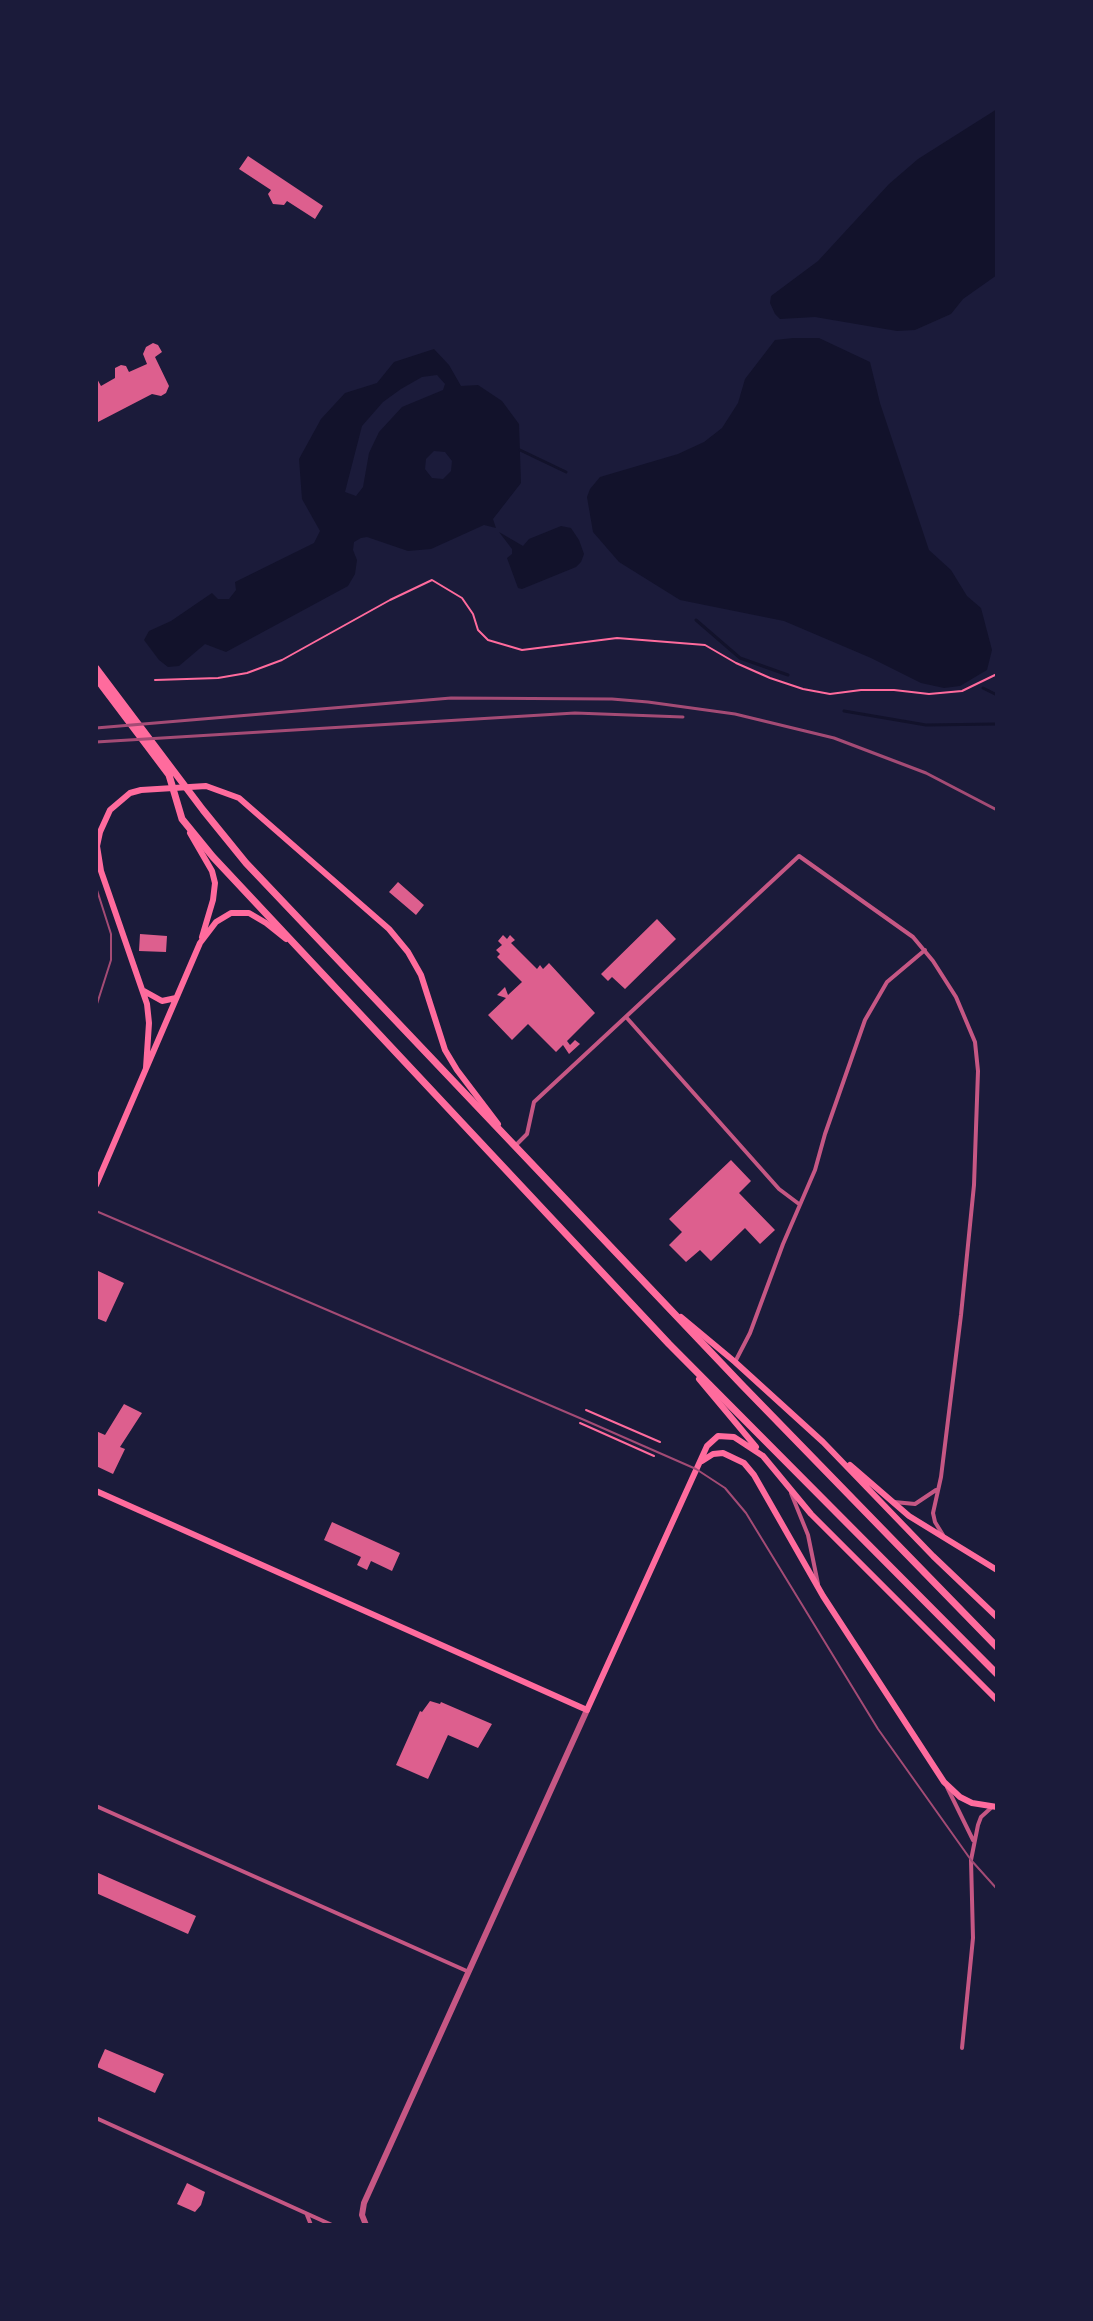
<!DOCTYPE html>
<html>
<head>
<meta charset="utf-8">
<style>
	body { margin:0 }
	#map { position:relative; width:1093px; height:2321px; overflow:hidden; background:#1b1b3a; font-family:Arial,sans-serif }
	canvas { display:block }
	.frame { position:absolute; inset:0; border:98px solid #1b1b3a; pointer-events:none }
</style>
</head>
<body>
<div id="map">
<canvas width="1093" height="2321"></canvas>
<div class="frame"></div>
</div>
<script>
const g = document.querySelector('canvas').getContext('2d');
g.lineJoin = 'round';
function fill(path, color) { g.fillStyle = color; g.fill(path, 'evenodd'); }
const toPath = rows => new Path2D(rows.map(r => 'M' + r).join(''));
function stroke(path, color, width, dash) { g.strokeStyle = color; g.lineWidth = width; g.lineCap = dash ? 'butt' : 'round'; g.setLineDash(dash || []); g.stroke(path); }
fill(toPath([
	[997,109,997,275,963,299,951,314,915,330,897,331,815,317,780,319,775,314,770,303,771,296,818,261,889,184,918,159],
	[793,338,819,338,870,362,880,403,929,550,951,570,967,596,981,608,992,650,987,670,960,686,944,688,921,683,871,658,784,621,680,600,619,562,593,532,587,497,590,489,600,477,678,454,704,442,722,428,738,403,745,379,775,340],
	[434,349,449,365,461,386,478,385,502,401,519,424,521,483,493,519,496,528,484,525,431,549,408,551,367,537,361,538,354,542,353,550,357,560,355,574,348,586,226,652,205,644,179,666,168,667,159,660,144,640,149,631,171,621,212,593,218,599,229,599,236,590,235,582,314,543,320,531,302,499,299,459,321,419,345,393,377,383,394,362],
	[437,375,445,384,443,390,402,407,379,432,369,453,363,487,356,496,345,492,362,426,383,402,401,389,422,377],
	[434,451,445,452,452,461,451,471,443,479,432,478,425,469,426,459],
	[561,526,571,528,579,540,584,554,581,562,576,567,522,589,518,588,507,558,512,554,512,549,499,532,523,546,529,539]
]), '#12122b');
stroke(toPath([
	[520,450,566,472],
	[696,620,740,658,788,675],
	[983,688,997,695],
	[844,711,926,725,997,724]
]), '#12122b', 3);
fill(toPath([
	[248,156,323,206,315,219,287,201,284,205,273,204,268,194,271,190,239,169],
	[153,343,158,345,162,352,155,357,169,386,166,393,161,396,152,394,98,422,96,377,101,386,115,378,115,368,121,365,126,366,129,372,147,364,143,354,146,347],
	[398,882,424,905,416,915,389,892],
	[657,919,676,939,625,989,612,977,608,981,601,974],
	[140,934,167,936,166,952,139,951],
	[503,935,507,939,510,935,515,940,511,943,537,969,540,965,543,969,549,963,595,1013,567,1041,570,1045,575,1040,580,1044,569,1054,563,1045,556,1052,528,1024,512,1040,488,1015,506,998,497,995,505,987,508,995,522,982,497,957,500,954,496,950,502,945,498,941],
	[731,1160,751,1181,739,1193,775,1230,760,1244,745,1228,711,1261,700,1250,686,1262,669,1245,682,1232,669,1219],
	[96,1270,124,1283,106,1322,96,1318],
	[124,1404,142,1413,120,1447,125,1449,113,1474,96,1466,96,1431,105,1435],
	[332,1522,400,1553,392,1571,371,1561,367,1570,357,1565,361,1557,324,1540],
	[430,1701,440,1704,441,1702,492,1724,478,1748,448,1735,428,1779,396,1765,420,1711,422,1712],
	[96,1872,196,1916,188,1934,96,1893],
	[105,2049,164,2074,155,2093,97,2067],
	[187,2183,205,2192,201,2205,195,2212,177,2204]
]), '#dd5f8e');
stroke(toPath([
	[155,680,218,678,247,673,282,660,390,600,432,580,462,598,473,614,478,630,488,640,522,650,617,638,705,645,736,663,770,678,803,689,830,694,861,690,894,690,929,694,962,691,997,674],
	[586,1410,660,1442],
	[580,1423,654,1456]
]), '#ff6b9d', 2);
stroke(toPath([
	[626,1017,779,1189,799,1204],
	[515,1146,527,1134,534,1102,799,856,913,937,933,961,956,997,975,1042,978,1071,974,1185,961,1315,941,1477,933,1513,935,1522,943,1535],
	[735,1362,750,1333,783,1244,815,1170,825,1134,865,1020,887,982,925,950],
	[791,1493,808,1535,818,1584],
	[894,1502,915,1504,936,1490],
	[947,1787,973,1840],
	[96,1806,469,1972],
	[962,2048,973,1938,971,1860,978,1825,981,1817,992,1807],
	[96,2118,332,2225],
	[307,2215,311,2225]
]), '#c65784', 4);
stroke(toPath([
	[366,2225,362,2215,364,2203,587,1710]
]), '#c65784', 6);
stroke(toPath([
	[190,833,212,871,215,883,213,900,202,937],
	[144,991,162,1001,176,998],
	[146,1068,149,1023,147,1004,101,871,97,846,100,832,110,810,130,793,141,790,206,786,239,798,389,929,408,952,421,975,445,1050,457,1070,498,1124],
	[96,1185,200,943,216,922,231,913,249,913,266,923,286,939],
	[681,1317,735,1362,823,1442,933,1556,997,1617],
	[699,1379,756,1447],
	[763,1456,811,1514,997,1700],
	[702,1461,713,1454,723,1453,744,1463,754,1475,823,1596,944,1782,960,1797,972,1803,997,1807],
	[850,1465,909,1516,997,1570],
	[96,1491,587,1710,707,1446,718,1436,734,1437,763,1456]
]), '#ff6b9d', 6);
stroke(toPath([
	[96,668,203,810,246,863,742,1385,997,1647],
	[96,678,169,775,182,819,213,857,669,1344,997,1674]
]), '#ff6b9d', 7);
stroke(toPath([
	[96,887,111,934,111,960,96,1007],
	[96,1211,582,1419,696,1469,725,1488,746,1513,878,1729,971,1860,997,1889]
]), '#a44b75', 2);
stroke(toPath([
	[96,728,451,698,612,699,648,702,735,714,834,738,926,773,997,810],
	[96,742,575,713,683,717]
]), '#a44b75', 3);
</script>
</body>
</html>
